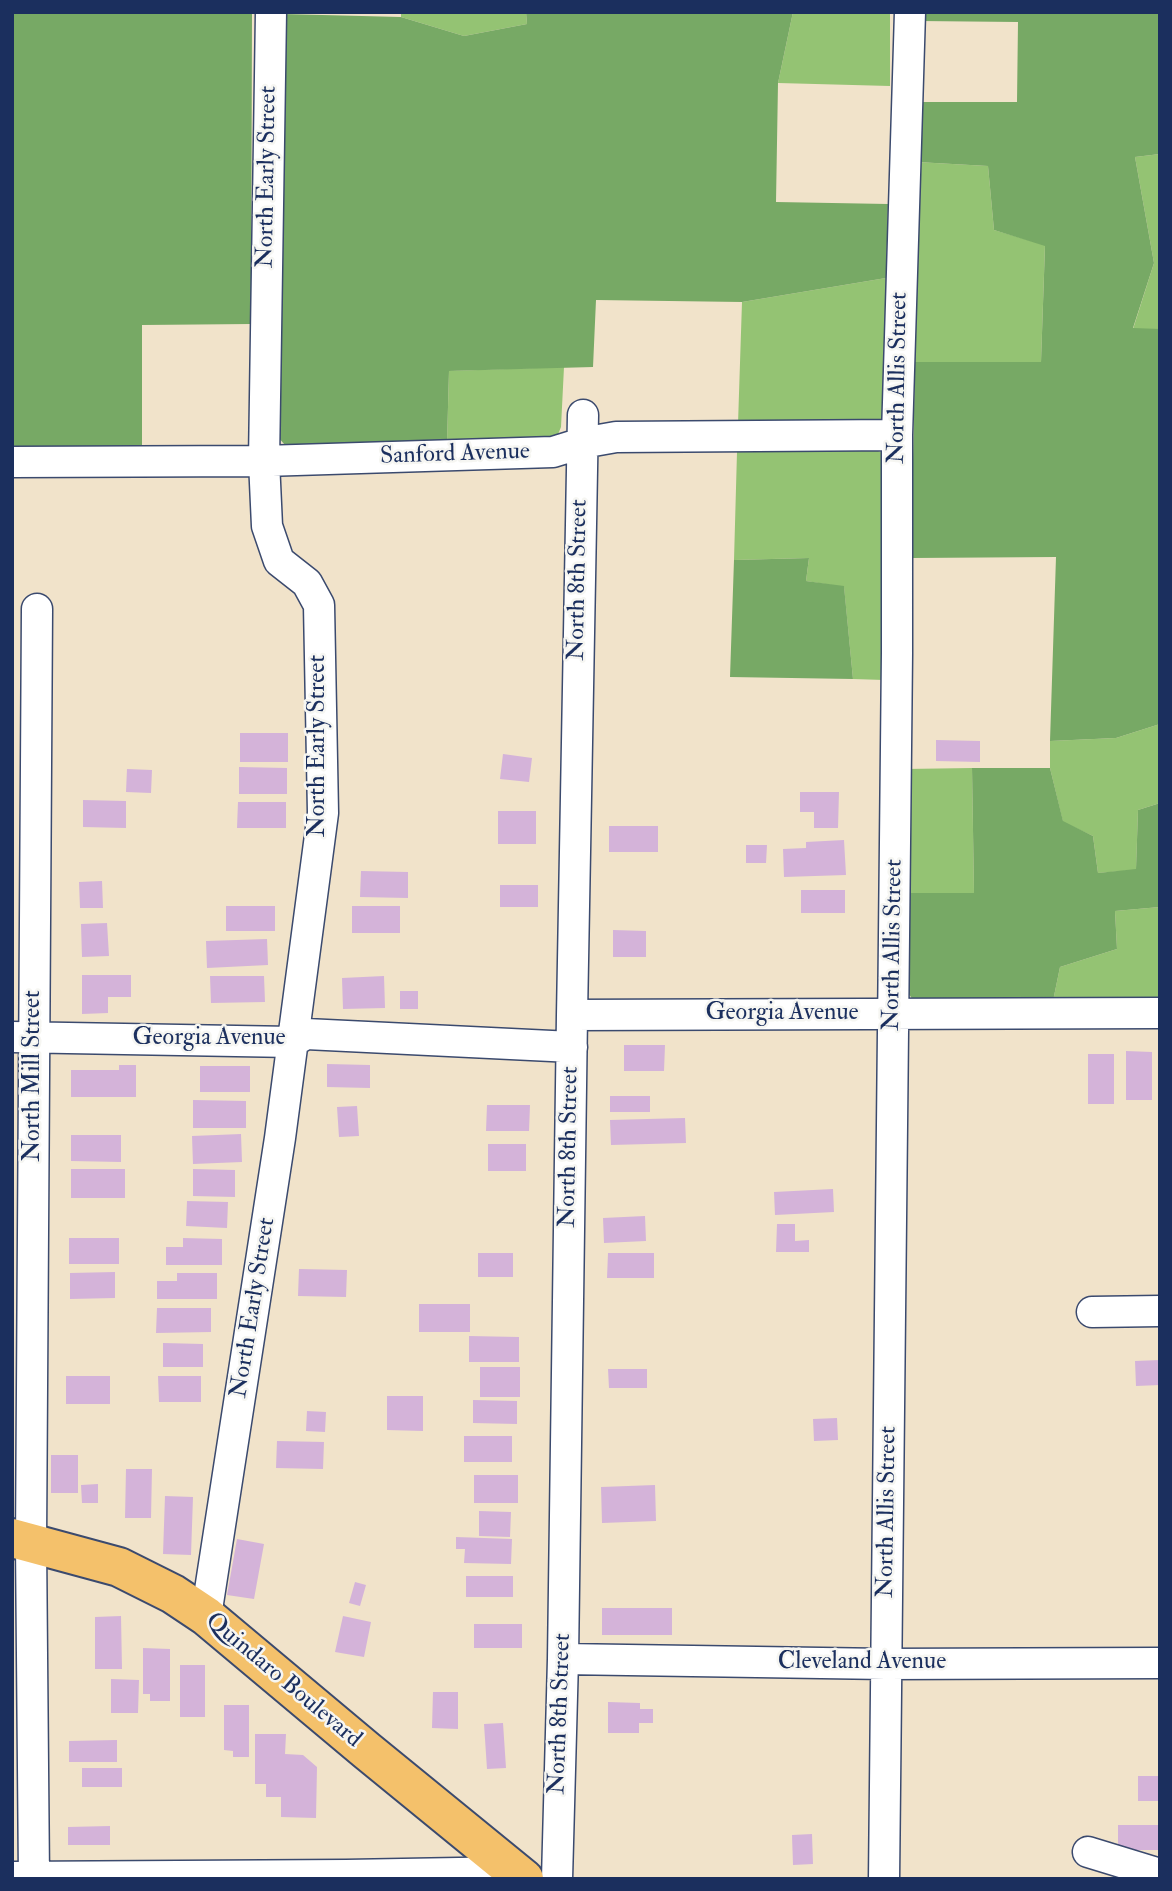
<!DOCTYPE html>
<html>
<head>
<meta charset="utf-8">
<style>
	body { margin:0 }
	#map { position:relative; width:1172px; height:1891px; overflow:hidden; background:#f1e3ca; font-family:"IM FELL Double Pica",serif }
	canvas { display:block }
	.frame { position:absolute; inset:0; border:14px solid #1b2f5e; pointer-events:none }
</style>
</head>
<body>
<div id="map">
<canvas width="1172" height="1891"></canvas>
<div class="frame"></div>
</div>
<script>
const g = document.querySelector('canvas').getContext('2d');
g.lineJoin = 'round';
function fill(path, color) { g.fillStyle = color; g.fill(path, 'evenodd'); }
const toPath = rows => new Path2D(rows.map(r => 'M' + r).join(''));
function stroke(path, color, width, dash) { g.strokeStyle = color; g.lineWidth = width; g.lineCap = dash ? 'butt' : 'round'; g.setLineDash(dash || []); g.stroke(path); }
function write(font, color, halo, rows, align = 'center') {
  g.font = font + ' "IM FELL Double Pica",serif'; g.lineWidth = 5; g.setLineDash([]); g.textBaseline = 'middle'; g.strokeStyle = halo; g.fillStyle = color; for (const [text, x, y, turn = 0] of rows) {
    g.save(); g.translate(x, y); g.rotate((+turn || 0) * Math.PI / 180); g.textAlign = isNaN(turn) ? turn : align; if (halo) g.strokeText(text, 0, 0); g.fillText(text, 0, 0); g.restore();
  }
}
fill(toPath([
	[401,12,526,12,527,24,464,36,401,17],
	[793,12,890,12,890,86,778,83],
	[1160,154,1160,329,1133,329,1154,263,1135,157],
	[917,162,988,166,994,230,1045,245,1041,362,915,362],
	[886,278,886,412,881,422,738,424,742,302],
	[564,367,561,427,557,437,549,441,447,443,449,371],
	[873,449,885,454,884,680,853,679,844,587,806,581,809,558,734,560,737,452],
	[1160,724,1160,803,1138,810,1136,870,1098,873,1093,836,1063,822,1050,768,1050,741,1116,738],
	[972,768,974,893,906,893,905,769],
	[1160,907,1160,1000,1053,1001,1060,967,1117,949,1115,911]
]), '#94c373');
fill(toPath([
	[12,12,252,12,251,324,142,325,142,448,12,450],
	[526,12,793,12,778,83,776,202,888,204,886,278,742,302,596,300,593,367,449,371,447,443,285,445,277,436,283,14,401,17,464,36,527,24],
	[919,12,1160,12,1160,154,1135,157,1154,263,1133,328,1160,329,1160,724,1116,738,1050,741,1056,557,911,558,915,362,1041,362,1045,246,994,230,988,166,917,162,918,102,1017,102,1018,22,919,21],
	[809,558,806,581,844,586,853,679,730,677,734,560],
	[972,768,1050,768,1063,821,1093,836,1098,873,1136,869,1138,810,1160,803,1160,907,1115,911,1117,949,1060,967,1053,1001,913,1000,906,990,906,893,974,893]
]), '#77a965');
fill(toPath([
	[240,733,288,733,288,762,240,762],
	[936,740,980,741,980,762,936,761],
	[503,754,532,758,529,782,500,779],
	[239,767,287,768,287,794,239,794],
	[127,769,152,770,151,793,126,792],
	[800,792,839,792,838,828,814,828,814,812,800,812],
	[83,800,126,801,126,828,83,827],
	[238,802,286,802,286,828,237,828],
	[498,811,536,811,536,844,498,844],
	[609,826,658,826,658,852,609,852],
	[844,840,846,875,784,877,783,849,806,848,806,842],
	[746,845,767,845,766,863,746,863],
	[361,871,408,872,408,898,360,897],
	[102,881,103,908,80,908,79,882],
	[500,885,538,885,538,907,500,907],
	[801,890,845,890,845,913,801,913],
	[226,906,275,906,275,931,226,931],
	[352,906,400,906,400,933,352,933],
	[107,923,109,956,82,957,81,924],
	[613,930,646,931,646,957,613,957],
	[267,939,268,965,207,968,206,941],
	[82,975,131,975,131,997,108,997,108,1013,82,1014],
	[210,976,264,976,265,1002,211,1003],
	[384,976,385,1008,343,1009,342,978],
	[400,991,418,991,418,1009,400,1009],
	[624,1045,665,1045,664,1071,624,1071],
	[1126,1051,1152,1052,1152,1100,1126,1100],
	[1088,1054,1114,1054,1114,1104,1088,1104],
	[327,1064,370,1065,370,1088,327,1087],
	[119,1065,136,1065,136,1097,71,1097,71,1070,119,1070],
	[200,1066,250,1066,250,1092,200,1092],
	[610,1096,650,1096,650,1112,610,1112],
	[193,1100,246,1101,246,1128,193,1128],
	[487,1105,530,1105,529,1131,486,1131],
	[357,1106,359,1136,339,1137,337,1107],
	[685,1118,686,1143,611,1145,610,1120],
	[241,1134,242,1162,193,1164,192,1136],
	[71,1135,121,1135,121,1162,71,1161],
	[488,1144,526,1144,526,1171,488,1171],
	[71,1169,125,1169,125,1198,71,1198],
	[193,1169,235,1170,235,1197,193,1196],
	[833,1189,834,1212,775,1215,774,1192],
	[187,1201,228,1202,227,1228,186,1226],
	[645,1216,646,1241,604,1243,603,1218],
	[777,1224,795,1224,795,1241,809,1240,809,1252,776,1252],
	[69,1238,119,1238,119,1264,69,1264],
	[183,1238,222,1239,222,1265,166,1265,166,1247,183,1247],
	[478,1253,513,1253,513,1277,478,1277],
	[608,1253,654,1253,654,1278,607,1278],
	[299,1269,347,1270,346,1297,298,1296],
	[115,1272,115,1298,70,1299,70,1273],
	[177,1273,217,1273,217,1299,157,1299,157,1281,177,1281],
	[419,1304,470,1304,470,1332,419,1332],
	[157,1308,211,1308,211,1332,156,1333],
	[469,1336,519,1337,519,1362,469,1362],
	[163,1343,203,1344,203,1367,163,1367],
	[1160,1360,1160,1385,1136,1386,1135,1361],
	[480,1367,520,1367,520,1397,480,1397],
	[608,1369,647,1369,647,1388,609,1388],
	[66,1376,110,1376,110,1404,66,1404],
	[158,1376,201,1376,201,1402,159,1402],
	[387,1396,423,1396,423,1431,387,1430],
	[473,1400,517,1401,517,1424,473,1423],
	[307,1411,326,1412,325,1432,306,1431],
	[837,1418,838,1440,814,1441,813,1419],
	[464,1436,512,1436,512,1462,464,1462],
	[277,1441,324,1442,323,1469,276,1468],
	[51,1455,78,1455,78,1493,51,1493],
	[126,1469,152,1469,151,1518,125,1518],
	[474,1475,518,1475,518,1503,474,1503],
	[98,1484,98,1503,82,1503,81,1485],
	[655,1485,656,1521,602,1523,601,1487],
	[165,1496,193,1497,191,1555,163,1554],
	[479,1511,511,1512,510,1537,479,1536],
	[456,1537,512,1539,511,1564,464,1563,465,1549,456,1549],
	[237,1539,264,1544,254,1599,227,1595],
	[466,1576,513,1576,513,1597,466,1597],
	[355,1582,366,1585,360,1606,349,1603],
	[602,1608,672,1608,672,1635,602,1635],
	[121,1616,122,1669,95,1669,95,1617],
	[343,1616,371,1622,364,1657,335,1652],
	[474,1624,522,1624,522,1648,474,1648],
	[143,1648,170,1649,170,1701,150,1701,150,1694,143,1694],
	[180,1665,205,1665,205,1717,180,1717],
	[111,1679,139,1680,138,1713,111,1713],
	[433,1692,458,1692,458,1729,432,1728],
	[608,1702,640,1703,640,1709,653,1709,653,1723,639,1723,639,1733,608,1733],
	[224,1705,249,1705,249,1757,233,1757,233,1751,224,1750],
	[503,1723,506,1768,487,1769,484,1724],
	[255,1734,286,1734,285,1754,303,1755,317,1767,316,1818,281,1817,281,1797,266,1797,266,1784,255,1784],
	[117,1740,117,1762,69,1762,69,1741],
	[82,1768,122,1768,122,1787,82,1787],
	[1138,1776,1160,1776,1160,1801,1138,1801],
	[1118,1825,1160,1825,1160,1850,1118,1850],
	[110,1826,110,1845,68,1845,68,1827],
	[812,1834,813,1864,793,1865,792,1835]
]), '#d4b3d9');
const minor = toPath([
	[12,462,264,461,553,452,582,443,616,437,897,435],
	[572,1015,1160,1013],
	[12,1037,292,1042,306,1034,572,1047],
	[1092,1312,1160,1311],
	[206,1616,280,1138,323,813,319,605,307,583,279,561,267,526,264,461,271,12],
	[563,1659,886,1664,1160,1663],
	[1088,1852,1160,1874],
	[12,1877,346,1875,515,1872],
	[34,1879,31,1543,37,609],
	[557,1879,563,1659,572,1015,583,415],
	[884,1879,897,653,897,435,910,12]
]);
const major = toPath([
	[12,1538,119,1567,173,1594,206,1616,366,1750,524,1879]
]);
stroke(minor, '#3b4a6e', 33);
stroke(major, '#3b4a6e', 42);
stroke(minor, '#fff', 30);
stroke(major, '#f4c16b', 38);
write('24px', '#1b2f5e', '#f6f6f2', [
	["North Early Street",268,177,-89],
	["North Allis Street",899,378,-89],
	["Sanford Avenue",455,455,-2],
	["North 8th Street",579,580,-89],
	["North Early Street",319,746,-90],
	["North Allis Street",894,945,-89],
	["Georgia Avenue",782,1014],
	["Georgia Avenue",209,1039],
	["North Mill Street",34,1076,-90],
	["North 8th Street",570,1147,-89],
	["North Early Street",254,1308,-81],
	["North Allis Street",888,1512,-89],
	["Cleveland Avenue",862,1663],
	["Quindaro Boulevard",283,1681,40],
	["North 8th Street",561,1714,-88]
]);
</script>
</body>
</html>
